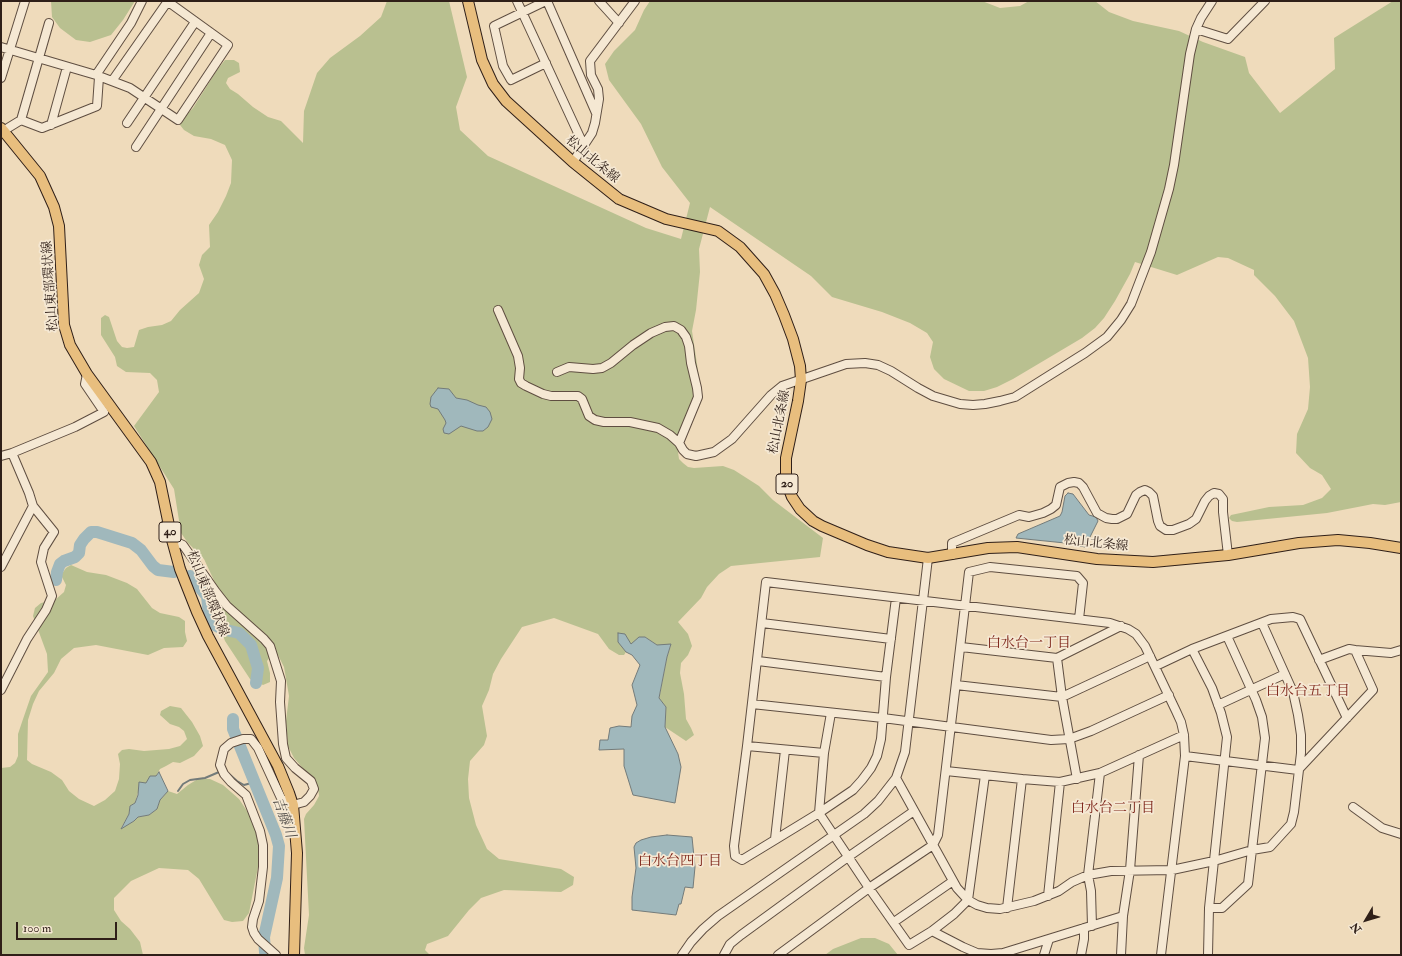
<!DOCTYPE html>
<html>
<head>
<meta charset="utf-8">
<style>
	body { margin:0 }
	#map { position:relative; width:1402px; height:956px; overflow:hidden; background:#efdbbb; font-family:"IM FELL Double Pica",serif }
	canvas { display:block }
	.frame { position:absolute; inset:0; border:2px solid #2f1f18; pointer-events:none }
	.north { position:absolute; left:1346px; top:900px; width:40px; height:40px; -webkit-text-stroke:3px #f5e8d3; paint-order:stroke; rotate:232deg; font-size:11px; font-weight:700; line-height:16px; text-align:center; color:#2f1f18 }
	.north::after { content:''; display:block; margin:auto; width:14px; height:18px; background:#2f1f18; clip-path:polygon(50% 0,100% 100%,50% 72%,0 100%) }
	.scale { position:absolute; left:16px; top:922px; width:101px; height:18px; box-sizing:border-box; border:2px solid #2f1f18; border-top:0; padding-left:5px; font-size:12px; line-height:14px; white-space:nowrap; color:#2f1f18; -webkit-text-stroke:3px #f5e8d3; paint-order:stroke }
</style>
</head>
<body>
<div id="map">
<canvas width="1402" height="956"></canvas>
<div class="frame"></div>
<div class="north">N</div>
<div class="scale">100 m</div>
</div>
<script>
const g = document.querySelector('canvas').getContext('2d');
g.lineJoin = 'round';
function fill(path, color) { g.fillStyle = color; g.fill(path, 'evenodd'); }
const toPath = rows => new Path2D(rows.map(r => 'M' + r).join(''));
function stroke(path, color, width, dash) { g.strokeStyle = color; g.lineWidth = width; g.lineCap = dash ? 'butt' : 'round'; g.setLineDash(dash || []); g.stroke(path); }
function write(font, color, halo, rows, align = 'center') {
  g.font = font + ' "IM FELL Double Pica","Noto Serif JP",serif'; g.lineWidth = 3.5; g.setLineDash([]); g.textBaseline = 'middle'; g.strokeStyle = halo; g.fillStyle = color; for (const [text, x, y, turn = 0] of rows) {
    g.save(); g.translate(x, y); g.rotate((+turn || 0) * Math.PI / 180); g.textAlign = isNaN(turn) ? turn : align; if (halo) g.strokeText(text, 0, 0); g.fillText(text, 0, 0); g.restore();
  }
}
fill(toPath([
	[51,1,135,1,123,20,111,35,90,42,76,40,60,28,52,17],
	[387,1,449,1,467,77,456,107,460,130,488,156,646,228,681,239,690,203,662,167,641,124,609,80,605,64,614,51,635,30,644,10,650,1,982,1,1000,8,1020,6,1029,1,1095,1,1109,12,1133,21,1179,31,1203,42,1245,57,1249,73,1280,113,1335,69,1334,38,1393,1,1401,1,1401,502,1385,505,1373,504,1327,513,1237,522,1232,521,1229,518,1231,515,1269,507,1303,505,1322,498,1331,489,1322,475,1310,468,1296,453,1297,434,1308,409,1310,387,1308,358,1294,321,1275,296,1254,275,1254,270,1228,258,1218,257,1177,275,1135,262,1130,274,1115,301,1104,318,1095,328,1082,338,1013,379,997,387,984,391,969,391,944,379,934,369,930,357,933,342,927,333,910,323,882,312,832,297,811,276,710,207,699,249,700,272,696,310,692,331,702,397,678,452,679,459,683,463,688,467,694,468,723,466,734,470,759,486,773,500,823,538,820,557,731,566,719,574,707,587,701,598,678,622,688,634,692,646,688,655,681,663,680,673,684,694,686,719,691,728,694,735,686,741,665,727,666,707,659,699,667,657,671,645,657,645,645,637,631,644,619,633,619,642,626,652,624,655,619,655,609,649,598,634,554,618,522,627,501,659,493,674,489,690,482,706,487,736,484,745,470,761,468,779,469,798,476,825,487,849,499,859,561,869,574,877,573,885,561,892,504,890,481,898,469,910,448,936,427,944,425,950,430,955,305,955,304,948,309,915,304,819,306,814,314,805,319,796,318,786,294,758,288,746,286,721,289,696,284,667,278,655,270,657,267,661,270,673,270,682,263,685,250,679,225,641,217,619,215,603,218,589,204,559,188,543,181,533,174,489,134,426,159,392,157,380,150,373,126,372,117,366,115,357,101,335,101,318,105,315,109,317,117,341,122,347,127,348,134,347,139,330,148,327,162,325,171,321,180,310,199,293,204,279,199,265,202,255,210,247,209,225,218,212,226,196,231,183,232,160,225,145,211,139,194,136,184,130,180,125,182,119,193,108,217,70,225,60,234,60,239,63,240,72,228,78,226,83,230,89,238,94,253,107,268,117,281,121,303,143,304,111,317,73,330,58,360,36,381,17],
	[71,565,87,572,106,575,127,583,137,589,152,608,160,613,179,617,185,621,185,632,187,641,183,647,164,648,148,655,96,645,74,648,61,659,54,673,39,691,33,704,28,720,27,760,32,764,51,772,62,780,69,791,79,799,94,806,105,800,115,791,119,779,120,764,118,754,122,750,129,749,144,751,169,749,180,746,187,739,184,731,179,727,170,724,160,715,161,711,170,706,181,708,192,722,200,736,203,746,194,756,180,763,173,762,166,766,160,769,156,776,146,783,139,789,135,803,130,806,129,814,121,828,134,821,138,817,149,815,157,809,160,800,168,791,177,794,188,785,198,779,210,779,223,785,239,799,253,820,258,842,258,867,249,913,243,921,232,922,224,920,199,879,188,870,159,868,131,881,114,898,114,910,121,921,130,929,140,942,143,955,1,955,1,768,10,767,15,763,18,756,18,734,22,722,31,696,48,672,47,654,33,616,35,608,41,603,55,600,64,592,66,585,61,575,66,568],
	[861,938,875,938,889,944,898,955,825,955,833,949]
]), '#b9c090');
const water = toPath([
	[438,388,449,389,456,398,467,400,478,405,486,407,490,412,492,419,488,427,483,431,477,431,461,426,449,434,444,433,443,429,446,423,445,420,438,409,431,407,430,404,431,397,438,388],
	[1068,493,1073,494,1089,515,1096,517,1098,521,1085,547,1065,543,1016,538,1018,534,1060,516,1062,512,1065,496,1068,493],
	[618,633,625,634,631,644,639,637,645,637,657,645,671,644,667,657,659,698,666,707,665,727,678,754,681,767,675,803,633,795,624,766,624,749,599,750,600,740,608,740,610,728,619,726,631,727,632,716,637,705,632,685,640,665,632,655,626,652,618,642,618,633],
	[159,772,168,791,160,800,157,809,149,815,138,817,134,821,121,829,129,814,130,806,135,803,138,795,139,782,146,783,150,776,156,776,159,772],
	[667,835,692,837,695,867,693,888,685,887,681,904,679,904,676,915,632,910,632,897,636,868,634,847,636,843,641,840,651,837,667,835]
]);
fill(water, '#a0b8bc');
stroke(water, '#737b7a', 1);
stroke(toPath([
	[228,773,237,781,244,785,255,782],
	[178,791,183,784,190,780,205,778,219,772]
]), '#737b7a', 2);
stroke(toPath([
	[190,576,207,596,209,616,215,625,222,629,239,633,251,645,258,668,256,683],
	[56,580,57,572,60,564,64,561,75,557,79,553,80,545,84,539,91,532,97,532,132,543,141,550,153,566,158,570,174,572],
	[233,719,233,729,276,835,279,846,277,878,264,937,265,952,266,955]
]), '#a0b8bc', 12);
const minor = toPath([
	[517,1,584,146],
	[547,1,596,113],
	[599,1,619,23],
	[1196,29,1228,39,1265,1],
	[1,47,96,75,130,88,178,120,228,45,167,1],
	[546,63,511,80,503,66,494,26,546,1],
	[96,75,131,23,142,1],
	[1,78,25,1],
	[112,81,168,1],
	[21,120,49,23],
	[127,123,195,22],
	[51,125,67,67],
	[3,131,21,120,42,128,97,106,99,77],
	[136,147,211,33],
	[573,162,592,133,595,123,599,99,598,89,591,75,590,61,635,1],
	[498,310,518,356,520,368,519,379,521,383,526,386,543,394,551,396,578,396,582,399,589,416,595,420,604,422,630,422,658,428,670,435,679,443,683,450,687,454,696,456,714,452,732,439,771,395,782,386,846,364,865,363,878,365,891,371,918,388,933,396,960,404,973,405,985,404,1000,401,1015,397,1085,353,1107,337,1121,320,1131,304,1151,252,1169,189,1174,165,1190,54,1196,29,1201,18,1212,1],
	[557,372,569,367,593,369,602,368,611,363,633,345,651,333,665,327,674,326,681,330,686,337,689,346,691,363,697,388,698,397,679,443],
	[1,456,12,453,75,427,104,412,85,384,87,374],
	[172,540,183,545,216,592,227,606,264,639,270,646,281,681,280,702,283,744,286,758,295,768,311,781,314,789,310,796,304,802,293,805,281,798,258,748,251,739,243,739,231,743,224,749,220,765,224,774,231,782,246,795,260,831,263,845,263,867,259,901,253,919,252,927,254,933,258,939,276,955],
	[952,555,952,543,1019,515,1029,517,1043,513,1051,509,1056,505,1060,487,1068,483,1074,482,1079,483,1083,487,1097,513,1106,518,1112,519,1117,519,1127,514,1136,495,1140,492,1145,490,1149,492,1153,496,1158,521,1160,526,1166,530,1173,530,1189,524,1196,519,1205,501,1209,496,1214,493,1219,494,1223,499,1223,512,1228,555],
	[1,567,33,506],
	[896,598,886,677,881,739,877,756,871,768,862,780,853,790,819,813,742,860,735,856,734,846,747,746,766,582,1110,623,1128,629,1136,634,1145,646,1176,711,1181,722,1184,735,1185,756,1161,955],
	[762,623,891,639],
	[961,647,1057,658,1121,626],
	[1192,649,1212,688,1221,713,1227,737,1209,908,1208,955],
	[1355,650,1391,653,1401,650],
	[1057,658,1062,697,1077,779],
	[758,661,886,677],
	[1156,666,1192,649,1271,619,1293,617,1300,619,1347,718],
	[956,685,1062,697,1150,656],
	[1,690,27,639,46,610,52,596,41,562,44,548,54,532,33,506,29,493,12,453],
	[752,704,883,718,1051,740,1069,739,1091,731,1169,695],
	[1218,705,1285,674],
	[831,713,824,753,819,813,869,888,909,945,932,931,954,914,968,900,985,775],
	[747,746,824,753],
	[1185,756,1298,770],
	[1298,770,1373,690,1355,650,1349,649,1319,660],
	[946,771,1022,779,1060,782,1100,773,1184,735],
	[896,778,957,888,968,900,977,905,987,908,1000,909,1034,901,1059,891,1072,882,1088,875,1111,871,1172,870,1214,861,1252,850,1270,847,1291,824,1294,812,1301,753,1301,735,1298,715,1293,692,1262,623],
	[1353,807,1382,828,1401,834],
	[775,839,785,750],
	[1048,896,1060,782],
	[1007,908,1022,779],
	[1209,908,1222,908,1248,884,1265,738,1262,717,1256,700,1227,636],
	[894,922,953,881],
	[1092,926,1091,891,1088,875,1100,773],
	[932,931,963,947,977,953,991,954,1003,953,1123,916],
	[682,955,691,942,703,929,718,916,864,814,878,801,896,778,905,752,928,558],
	[724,955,730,944,741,935,848,857,914,811],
	[778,955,869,888,933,845,938,835,969,572,990,567,1077,576,1083,583,1079,619],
	[1044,955,1049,939],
	[1081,955,1084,939,1084,928],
	[1121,955,1123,916,1130,870,1139,755]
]);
const major = toPath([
	[468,1,482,60,493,84,506,101,573,162,619,199,666,219,718,231,740,247,764,274,775,294,784,315,793,339,800,366,801,380,798,401,786,458,786,476,787,484,792,497,800,509,813,521,822,526,867,545,888,552,928,558,988,548,1017,547,1097,559,1153,562,1228,555,1299,543,1338,540,1370,543,1401,548],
	[1,128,40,176,54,207,59,226,64,325,70,345,87,374,151,462,160,482,172,540,180,569,197,612,208,636,278,766,289,793,293,805,297,853,294,955]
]);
stroke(minor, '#5f4e41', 10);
stroke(major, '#2f1f18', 12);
stroke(minor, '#f5e8d3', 8);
stroke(major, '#e8be7e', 10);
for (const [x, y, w] of [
	[787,484,22],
	[170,532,22]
]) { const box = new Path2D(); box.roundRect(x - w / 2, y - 10, w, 20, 3); g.fillStyle = '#f5e8d3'; g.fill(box); stroke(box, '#2f1f18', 1); }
write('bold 12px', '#2f1f18', null, [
	["20",787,484],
	["40",170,532]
]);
write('13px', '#2f1f18', '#f5e8d3', [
	["松山北条線",592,160,40],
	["松山東部環状線",51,286,-94],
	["松山北条線",780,422,-79],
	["松山北条線",1096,544,6],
	["松山東部環状線",207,594,68]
]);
write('14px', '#7a1f14', '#f5e8d3', [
	["白水台一丁目",1029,644],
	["白水台五丁目",1308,692],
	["白水台二丁目",1113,809],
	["白水台四丁目",680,862]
]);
write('italic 14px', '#514d49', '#f5e8d3', [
	["吉藤川",283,818,70]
]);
</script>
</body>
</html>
